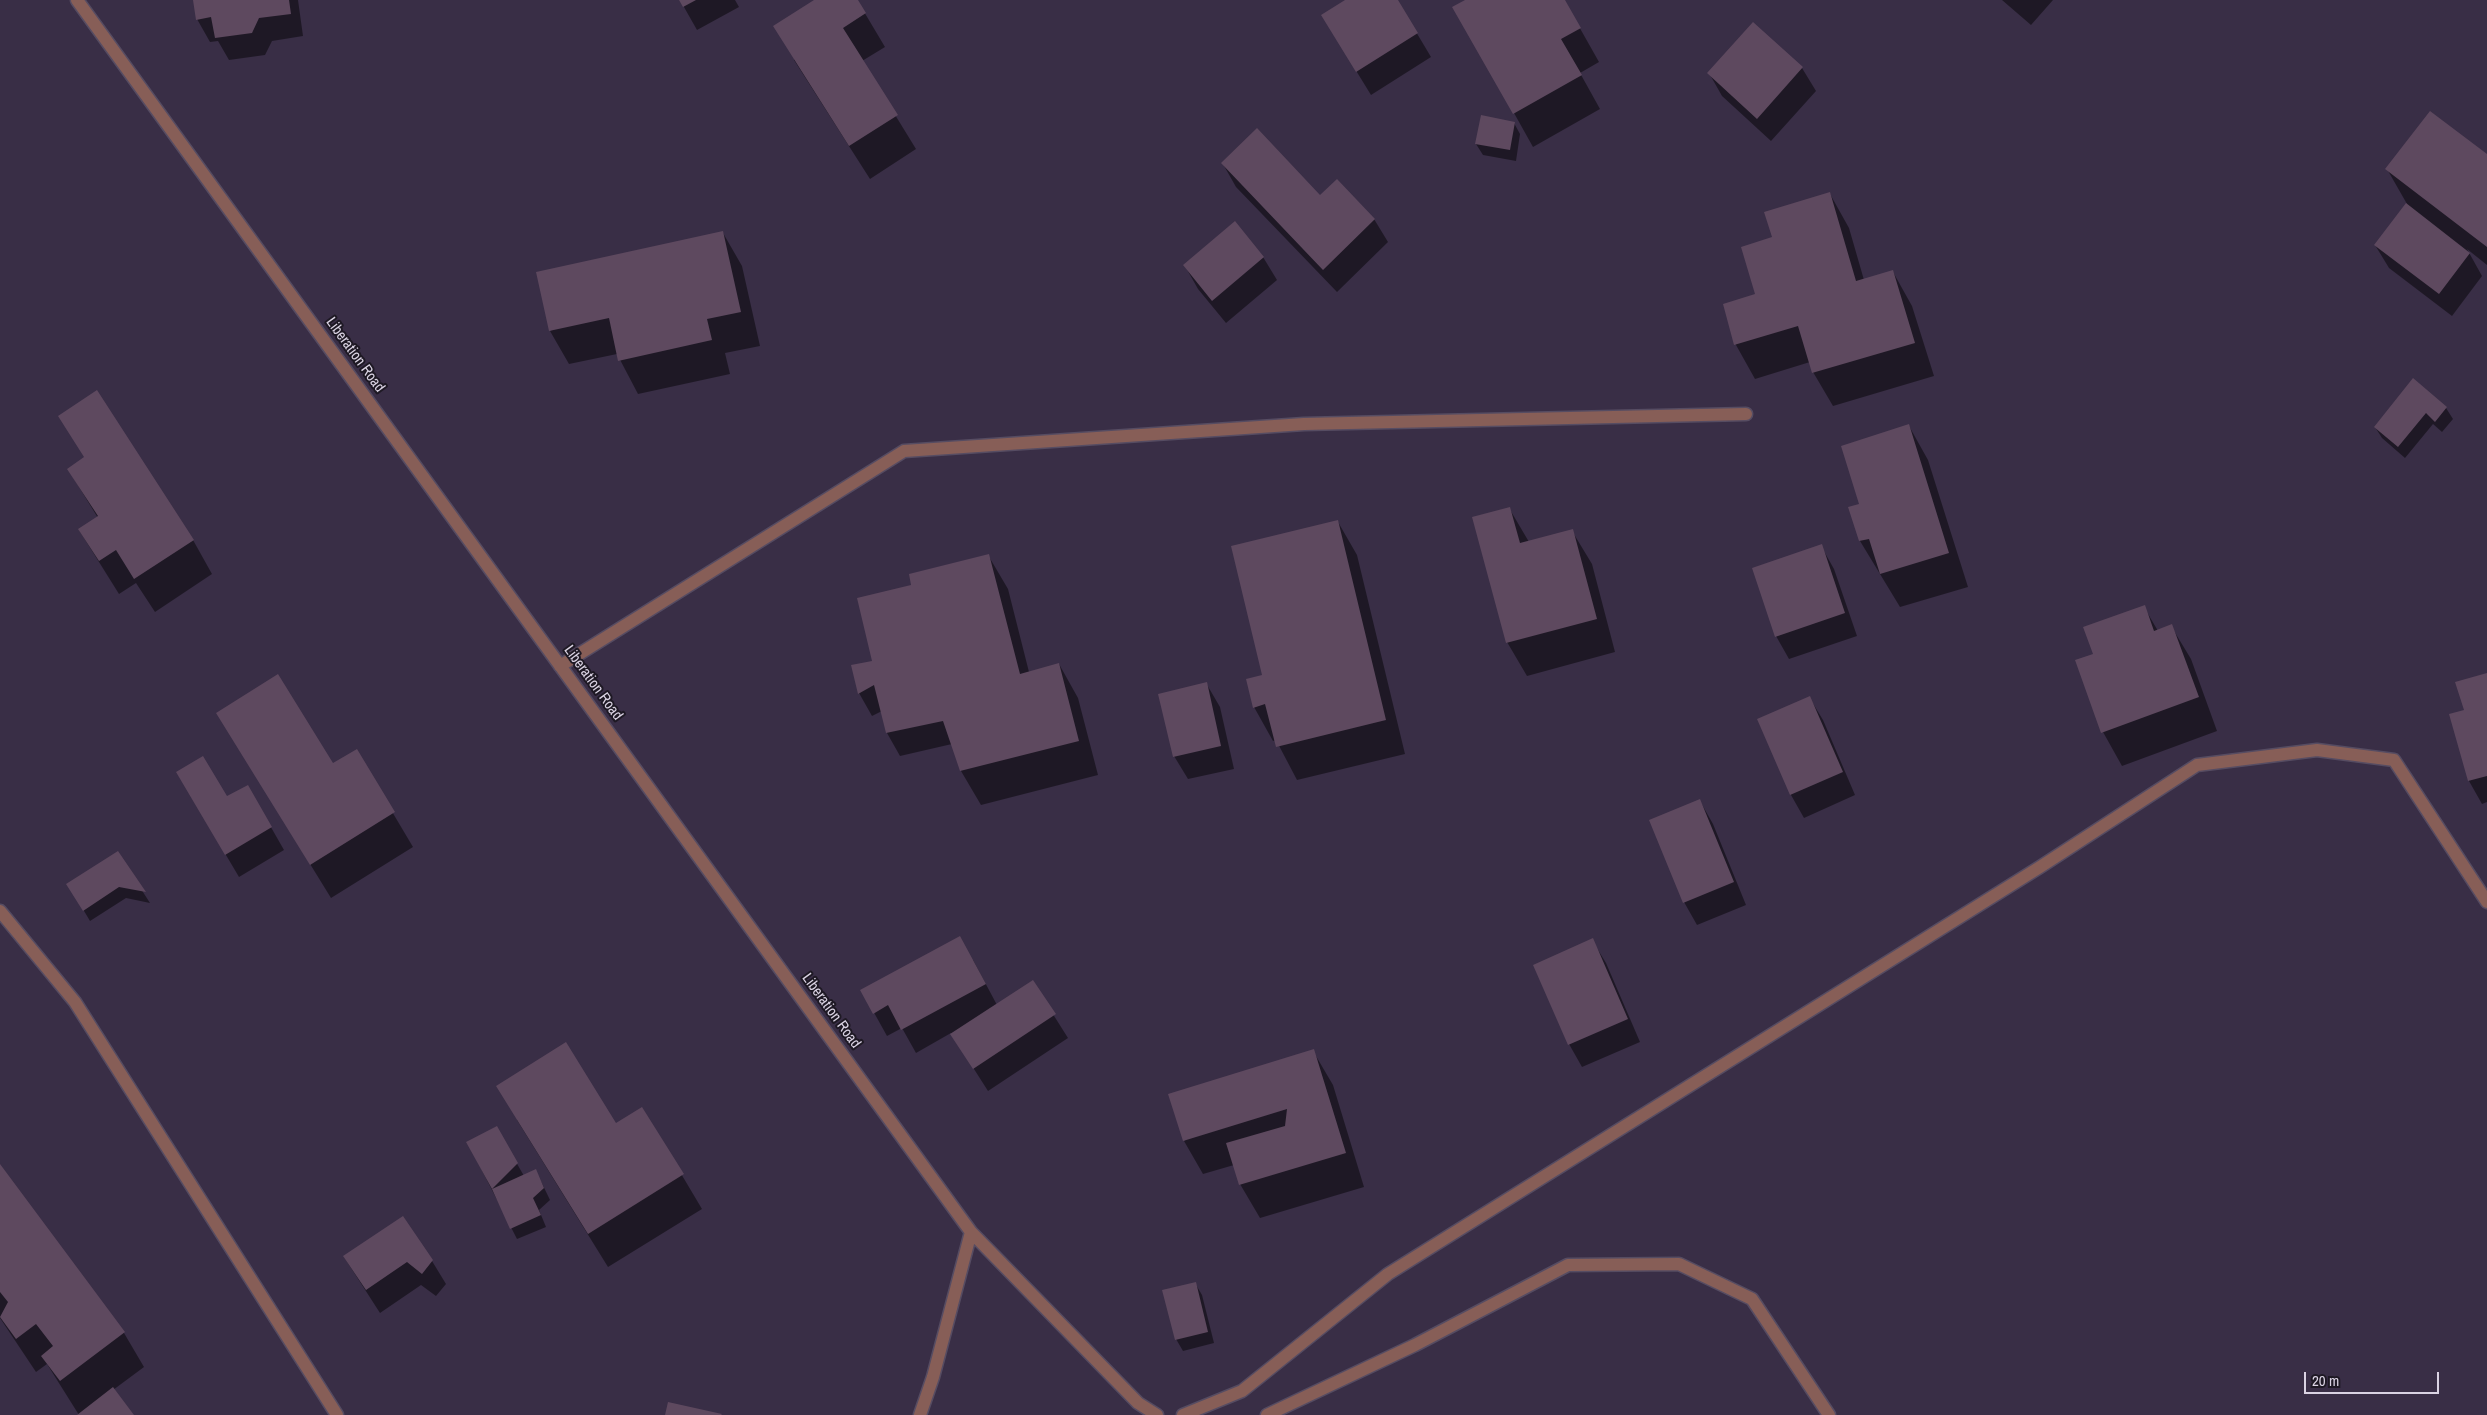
<!DOCTYPE html>
<html>
<head>
<meta charset="utf-8">
<style>
	body { margin:0 }
	#map { position:relative; width:2487px; height:1415px; overflow:hidden; background:#392e46; font-family:"Archivo Narrow",sans-serif }
	canvas { display:block }
	.scale { position:absolute; left:2304px; top:1372px; width:135px; height:22px; box-sizing:border-box; border:2px solid #dad3e3; border-top:0; padding-left:6px; font-size:15px; line-height:18px; white-space:nowrap; color:#dad3e3; -webkit-text-stroke:4px #1e1924; paint-order:stroke }
</style>
</head>
<body>
<div id="map">
<canvas width="2487" height="1415"></canvas>
<div class="scale">20 m</div>
</div>
<script>
const g = document.querySelector('canvas').getContext('2d');
g.lineJoin = 'round';
function fill(path, color) { g.fillStyle = color; g.fill(path, 'evenodd'); }
const toPath = rows => new Path2D(rows.map(r => 'M' + r).join(''));
function stroke(path, color, width, dash) { g.strokeStyle = color; g.lineWidth = width; g.lineCap = dash ? 'butt' : 'round'; g.setLineDash(dash || []); g.stroke(path); }
function write(font, color, halo, rows, align = 'center') {
  g.font = font + ' "Archivo Narrow",sans-serif'; g.lineWidth = 4; g.setLineDash([]); g.textBaseline = 'middle'; g.strokeStyle = halo; g.fillStyle = color; for (const [text, x, y, turn = 0] of rows) {
    g.save(); g.translate(x, y); g.rotate((+turn || 0) * Math.PI / 180); g.textAlign = isNaN(turn) ? turn : align; if (halo) g.strokeText(text, 0, 0); g.fillText(text, 0, 0); g.restore();
  }
}
fill(toPath([
	[194,0,298,0,303,36,272,41,265,55,229,60,218,41,210,42,197,19],
	[680,0,735,0,739,7,697,30],
	[816,0,857,0,885,47,862,61,916,149,870,179,794,60],
	[1347,0,1397,0,1431,57,1371,95,1336,38],
	[1468,0,1564,0,1599,62,1580,73,1600,109,1533,147,1514,113],
	[2002,0,2053,0,2031,25],
	[1802,68,1816,91,1771,141,1722,96,1709,73],
	[1514,123,1520,134,1516,161,1483,155,1476,144],
	[2487,156,2487,265,2467,249,2482,276,2452,316,2389,268,2375,245,2407,204,2387,169],
	[1223,164,1374,219,1388,242,1337,292,1236,187],
	[1830,194,1849,228,1864,280,1893,272,1912,306,1934,376,1833,406,1813,372,1810,362,1755,379,1736,345,1724,305,1757,295],
	[1235,223,1263,257,1277,280,1226,323,1198,289,1185,266],
	[723,233,742,266,760,346,725,353,730,374,638,394,617,354,569,364,550,331],
	[2413,380,2446,408,2453,419,2442,432,2433,424,2405,458,2382,438,2375,427],
	[60,416,193,540,212,574,155,612,136,583,119,594,79,530,98,518,68,469,85,458],
	[1909,426,1928,460,1968,587,1900,607,1860,541,1850,508,1860,505],
	[1509,508,1529,542,1572,531,1592,564,1615,652,1527,676,1507,642],
	[1338,522,1357,555,1405,754,1297,780,1276,740,1273,741,1254,707,1264,676],
	[1821,546,1834,569,1857,636,1789,659,1776,636],
	[988,555,1008,589,1029,672,1059,664,1078,698,1098,775,981,805,961,771,952,744,900,756,887,733,882,711,872,716,859,693,853,666,873,662,910,587],
	[2144,607,2158,631,2171,626,2191,659,2217,731,2122,766,2103,732,2094,655],
	[2487,674,2487,802,2482,804,2469,781,2465,711],
	[1206,683,1220,707,1234,769,1188,779,1174,756],
	[1809,697,1823,720,1855,795,1804,818,1791,795,1758,720],
	[217,713,333,765,356,751,413,847,331,898],
	[248,787,284,850,239,877,191,796,226,797],
	[1700,801,1713,824,1746,905,1697,925,1684,902],
	[118,853,150,903,126,898,90,921,68,884],
	[1592,940,1606,963,1640,1042,1582,1067,1569,1044],
	[973,960,997,1005,1032,981,1068,1038,988,1091,951,1033,916,1053,902,1028,887,1036,862,991],
	[1313,1051,1333,1085,1364,1187,1260,1218,1240,1184,1234,1165,1203,1174,1184,1141],
	[642,1108,702,1209,608,1267,517,1120,615,1125],
	[496,1127,524,1176,536,1171,550,1200,539,1210,546,1227,517,1239,468,1143],
	[0,1166,124,1333,144,1367,113,1390,132,1415,79,1415,47,1364,36,1372,0,1318],
	[344,1257,432,1261,446,1284,436,1296,421,1285,380,1313],
	[1195,1283,1202,1295,1214,1343,1183,1351,1176,1339]
]), '#0007');
fill(toPath([
	[193,0,289,0,291,14,259,18,252,33,215,38,211,17,196,20],
	[679,0,696,0,683,7],
	[814,0,858,0,866,13,843,28,898,115,849,146,773,26],
	[1345,0,1398,0,1418,33,1356,72,1321,15],
	[1465,0,1565,0,1581,28,1561,39,1582,75,1513,114,1452,7],
	[1753,22,1803,67,1757,119,1707,73],
	[2430,111,2487,154,2487,247,2385,169],
	[1481,115,1515,122,1510,150,1475,144],
	[1257,128,1320,195,1337,179,1375,219,1323,270,1221,163],
	[1830,192,1856,281,1893,270,1915,343,1812,373,1798,326,1734,345,1723,304,1755,294,1741,247,1772,237,1764,212],
	[2406,203,2470,253,2439,294,2374,245],
	[1235,221,1264,257,1212,301,1183,265],
	[723,231,741,312,707,319,712,340,618,361,609,318,549,331,536,272],
	[2413,378,2447,407,2435,422,2426,413,2398,447,2374,427],
	[97,390,194,540,134,579,116,550,99,561,78,529,98,516,67,469,84,457,58,416],
	[1909,424,1949,553,1880,574,1869,539,1859,541,1848,507,1859,504,1841,446],
	[1510,507,1520,543,1573,529,1597,619,1506,643,1472,517],
	[1338,520,1386,720,1276,747,1265,704,1253,708,1246,679,1262,675,1231,546],
	[1822,544,1845,613,1775,637,1752,568],
	[989,554,1020,674,1059,663,1079,741,960,771,943,721,886,733,874,685,858,694,851,665,872,661,857,598,911,585,909,574],
	[2145,605,2154,631,2172,624,2199,697,2101,733,2075,660,2093,654,2083,627],
	[2487,673,2487,776,2468,781,2449,714,2464,710,2455,682],
	[278,674,333,763,357,749,395,812,310,865,216,713],
	[1207,682,1221,746,1173,757,1158,694],
	[1810,696,1843,772,1790,795,1757,719],
	[203,756,227,796,248,785,272,827,225,855,176,772],
	[1700,799,1734,882,1683,903,1649,820],
	[118,851,146,892,119,887,83,911,66,884],
	[960,936,986,984,901,1030,888,1005,873,1014,860,990],
	[1593,938,1628,1019,1568,1045,1533,965],
	[1033,980,1056,1014,973,1069,950,1034],
	[566,1042,616,1123,642,1107,684,1174,588,1234,496,1086],
	[1314,1049,1346,1153,1239,1185,1226,1143,1285,1126,1287,1109,1183,1141,1168,1094],
	[497,1126,518,1163,492,1189,466,1142],
	[0,1164,125,1332,60,1381,41,1356,53,1346,36,1324,16,1339,0,1317,8,1302,0,1292],
	[536,1169,544,1188,533,1198,541,1215,510,1229,492,1189],
	[403,1216,433,1260,422,1274,407,1262,366,1290,343,1256],
	[1196,1282,1208,1332,1175,1340,1162,1290],
	[113,1387,134,1415,77,1415],
	[668,1402,722,1414,721,1415,665,1415]
]), '#5e495f');
const street = toPath([
	[77,0,971,1232,933,1377,920,1415],
	[560,666,904,451,1304,424,1746,414],
	[0,911,75,1002,337,1415],
	[971,1232,1138,1403,1157,1415],
	[1183,1415,1242,1391,1388,1274,2040,867,2197,765,2317,750,2394,760,2487,902],
	[1267,1415,1415,1345,1568,1265,1679,1264,1752,1299,1829,1415]
]);
stroke(street, '#564c62', 15);
stroke(street, '#875e57', 12);
write('15px', '#dad3e3', '#1e1924', [
	["Liberation Road",355,355,54],
	["Liberation Road",593,683,54],
	["Liberation Road",831,1011,54]
]);
</script>
</body>
</html>
